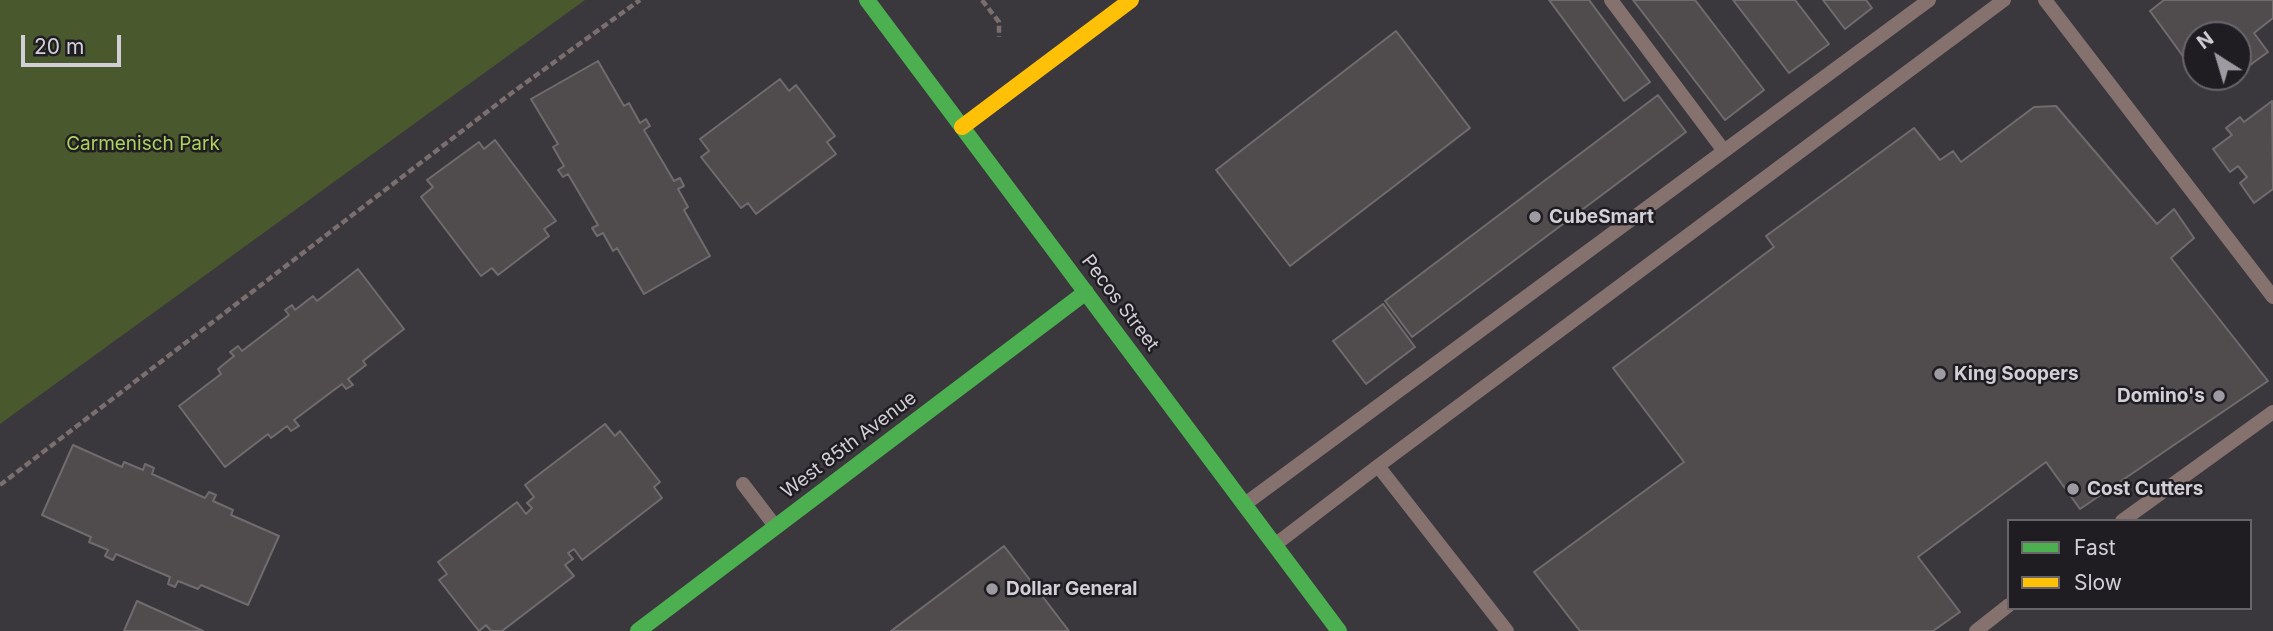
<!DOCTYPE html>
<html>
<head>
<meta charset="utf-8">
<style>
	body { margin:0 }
	#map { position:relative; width:2273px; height:631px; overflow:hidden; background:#3a373d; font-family:Inter,sans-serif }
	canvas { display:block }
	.legend { position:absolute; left:2007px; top:519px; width:245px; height:91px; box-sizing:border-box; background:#201d22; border:2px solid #68646a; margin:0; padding:9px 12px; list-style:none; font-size:21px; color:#d3cfd7 }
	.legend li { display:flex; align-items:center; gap:14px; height:35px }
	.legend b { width:35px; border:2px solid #68646a }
	.north { position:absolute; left:2182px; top:21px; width:70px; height:70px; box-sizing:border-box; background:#201d22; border:2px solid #68646a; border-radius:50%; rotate:323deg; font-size:19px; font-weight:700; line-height:28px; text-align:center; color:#d3cfd7 }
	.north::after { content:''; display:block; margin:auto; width:24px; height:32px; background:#9d9aa1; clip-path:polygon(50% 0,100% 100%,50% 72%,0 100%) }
	.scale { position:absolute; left:21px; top:35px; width:100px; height:32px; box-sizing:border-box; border:4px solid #d3cfd7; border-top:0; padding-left:9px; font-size:21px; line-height:24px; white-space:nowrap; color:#d3cfd7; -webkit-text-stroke:5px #201d22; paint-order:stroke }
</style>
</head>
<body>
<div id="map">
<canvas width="2273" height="631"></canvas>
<ul class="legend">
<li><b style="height:9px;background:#4caf50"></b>Fast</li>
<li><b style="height:9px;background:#ffc107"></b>Slow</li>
</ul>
<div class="north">N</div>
<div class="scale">20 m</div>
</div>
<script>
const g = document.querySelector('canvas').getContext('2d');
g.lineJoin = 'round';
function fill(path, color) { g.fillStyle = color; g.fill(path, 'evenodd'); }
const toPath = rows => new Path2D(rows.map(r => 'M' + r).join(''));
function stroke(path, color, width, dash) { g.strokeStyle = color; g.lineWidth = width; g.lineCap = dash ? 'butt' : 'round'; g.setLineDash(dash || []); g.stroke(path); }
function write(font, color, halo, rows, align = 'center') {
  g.font = font + ' Inter,sans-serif'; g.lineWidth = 5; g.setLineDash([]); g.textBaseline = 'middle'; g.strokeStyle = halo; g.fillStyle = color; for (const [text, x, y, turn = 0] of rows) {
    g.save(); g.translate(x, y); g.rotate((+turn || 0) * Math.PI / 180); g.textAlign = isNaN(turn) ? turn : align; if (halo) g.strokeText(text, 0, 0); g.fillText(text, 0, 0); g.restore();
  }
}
fill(toPath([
	[0,0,585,0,0,424]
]), '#4a582e');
const building = toPath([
	[1549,0,1589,0,1650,82,1624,101,1549,0],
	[1633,0,1695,0,1764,90,1725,120,1633,0],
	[1733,0,1795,0,1829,44,1789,73,1733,0],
	[1823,0,1866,0,1872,8,1845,29,1823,0],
	[2164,0,2273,0,2273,18,2254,33,2268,52,2239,73,2238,35,2196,35,2196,74,2150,11,2164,0],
	[1396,31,1470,128,1290,266,1216,170,1396,31],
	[598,61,624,106,629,103,640,123,646,119,650,126,644,130,674,181,680,178,684,186,678,189,688,207,684,210,710,256,644,294,617,248,613,251,603,233,597,236,592,228,598,225,568,174,563,177,558,170,564,166,553,147,558,144,531,99,598,61],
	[2198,77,2218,77,2205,86,2198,77],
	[780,79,789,91,796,85,835,136,827,142,836,154,756,214,748,203,741,208,701,157,709,151,700,139,780,79],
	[1658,95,1686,132,1412,337,1385,301,1658,95],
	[2272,101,2273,189,2254,203,2240,183,2247,177,2238,166,2230,172,2213,149,2232,135,2226,128,2240,117,2244,122,2272,101],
	[2056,106,2157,224,2174,209,2194,238,2171,258,2268,381,2080,509,2046,462,1918,557,1960,612,1933,631,1580,631,1534,572,1684,462,1613,368,1774,247,1766,236,1914,128,1940,160,1953,151,1961,162,2034,107,2056,106],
	[495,140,556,221,544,229,549,236,498,275,492,268,481,276,421,197,433,187,427,180,479,142,484,149,495,140],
	[358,269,404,329,363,361,366,365,348,379,353,385,346,389,342,384,294,420,299,426,291,431,287,426,271,438,268,434,225,467,179,406,221,374,218,369,234,356,230,352,238,346,242,351,289,315,285,310,292,305,295,310,313,296,317,301,358,269],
	[1383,304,1415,347,1366,384,1333,341,1383,304],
	[605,424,615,436,620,431,660,482,654,487,662,498,582,560,574,549,568,553,573,559,565,565,574,576,502,631,491,631,486,625,479,631,439,580,447,574,438,562,517,502,526,514,532,508,527,503,534,497,525,485,605,424],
	[73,445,122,467,124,462,143,470,145,464,154,468,152,474,205,498,209,492,216,495,213,501,233,510,231,515,279,536,248,605,201,585,198,589,178,581,175,587,168,584,170,577,116,554,113,560,105,556,108,550,89,542,91,537,42,515,73,445],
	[1004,546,1069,631,891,631,1004,546],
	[137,601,203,631,124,631,137,601]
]);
fill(building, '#504c4d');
stroke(building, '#706c6d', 2);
stroke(toPath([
	[982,0,999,22,999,37],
	[0,485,513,92,640,0]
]), '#7b6e6e', 4.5, [7, 3.5]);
stroke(toPath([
	[1611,0,1724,151],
	[2045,0,2273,297],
	[1378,466,2004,0],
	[743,484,775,526],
	[1245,504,1929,0],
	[2122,521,2273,412],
	[1276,544,1378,466,1507,631],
	[1976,631,2009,605]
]), '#85726f', 14);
stroke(toPath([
	[867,0,1339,631],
	[638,631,1086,292]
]), '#4caf50', 16);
stroke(toPath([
	[962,127,1131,0]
]), '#ffc107', 16);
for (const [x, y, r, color] of [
	[1535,217,7,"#9d9aa1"],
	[1940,374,7,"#9d9aa1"],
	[2219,396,7,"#9d9aa1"],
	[2073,489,7,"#9d9aa1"],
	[992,589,7,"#9d9aa1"]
]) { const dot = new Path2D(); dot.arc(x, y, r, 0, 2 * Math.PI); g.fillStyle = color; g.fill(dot); stroke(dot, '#201d22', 2.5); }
write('19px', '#acd25c', '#201d22', [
	["Carmenisch Park",143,144]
]);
write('bold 19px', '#d3cfd7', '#201d22', [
	["CubeSmart",1549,217],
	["King Soopers",1954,374],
	["Domino's",2205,396,"right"],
	["Cost Cutters",2087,489],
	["Dollar General",1006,589]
], 'left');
write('19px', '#d3cfd7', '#201d22', [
	["Pecos Street",1120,303,53],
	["West 85th Avenue",849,445,-37]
]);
</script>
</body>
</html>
